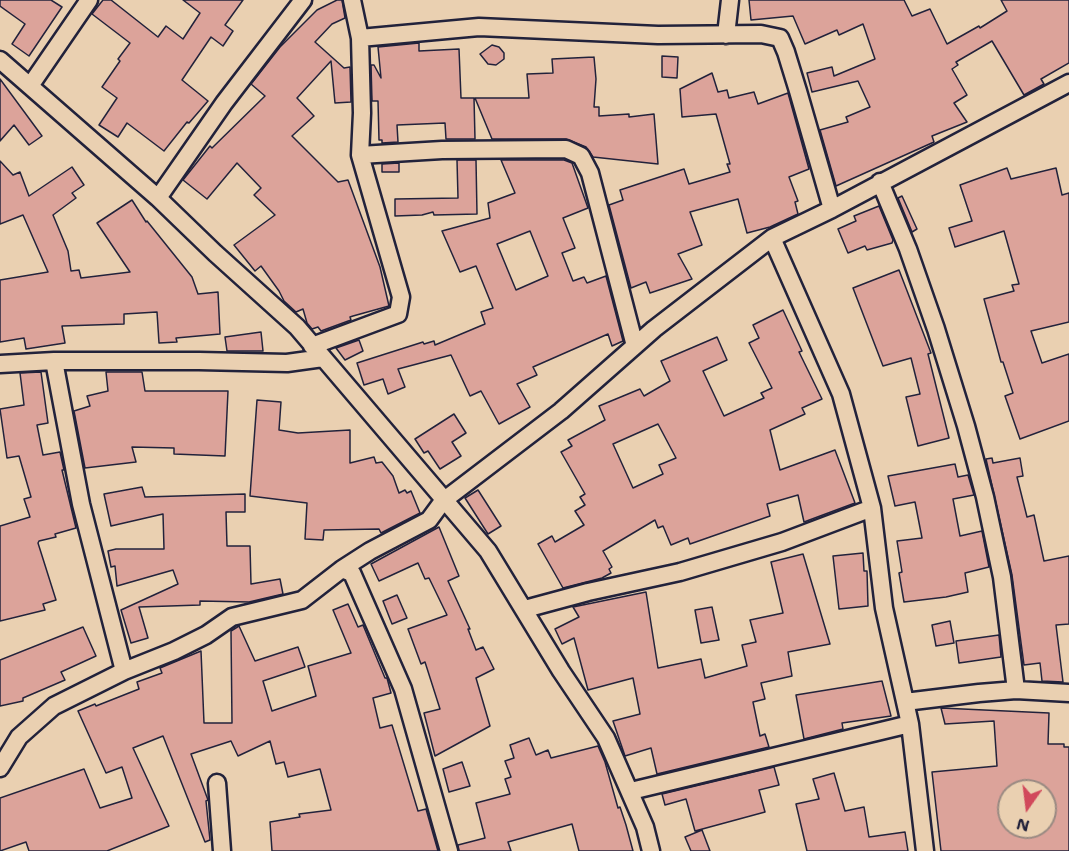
<!DOCTYPE html>
<html>
<head>
<meta charset="utf-8">
<style>
	body { margin:0 }
	#map { position:relative; width:1069px; height:851px; overflow:hidden; background:#ead0b1; font-family:"Shantell Sans",sans-serif }
	canvas { display:block }
	.north { position:absolute; left:997px; top:779px; width:60px; height:60px; box-sizing:border-box; background:#ead0b1; border:2px solid #9a8a82; border-radius:50%; rotate:194deg; font-size:16px; font-weight:700; line-height:24px; text-align:center; color:#22223b }
	.north::after { content:''; display:block; margin:auto; width:21px; height:27px; background:#d1495b; clip-path:polygon(50% 0,100% 100%,50% 72%,0 100%) }
</style>
</head>
<body>
<div id="map">
<canvas width="1069" height="851"></canvas>
<div class="north">N</div>
</div>
<script>
const g = document.querySelector('canvas').getContext('2d');
g.lineJoin = 'round';
function fill(path, color) { g.fillStyle = color; g.fill(path, 'evenodd'); }
const toPath = rows => new Path2D(rows.map(r => 'M' + r).join(''));
function stroke(path, color, width, dash) { g.strokeStyle = color; g.lineWidth = width; g.lineCap = dash ? 'butt' : 'round'; g.setLineDash(dash || []); g.stroke(path); }
const building = toPath([
	[0,0,51,0,62,7,29,56,12,44,25,24,0,6,0,0],
	[103,0,111,0,158,37,166,26,183,39,200,13,183,0,243,0,225,25,233,31,223,46,211,37,182,80,208,101,189,123,187,122,164,151,127,123,118,137,99,125,117,98,102,87,120,61,118,59,130,43,92,14,103,0],
	[337,0,342,0,345,18,332,24,315,42,344,68,350,67,351,102,335,103,331,61,297,98,314,116,292,136,338,182,348,180,380,267,389,306,353,316,350,317,351,320,321,331,318,327,312,329,307,323,303,309,296,312,284,301,279,291,261,266,255,271,234,245,275,215,254,195,261,188,237,163,207,199,183,180,210,146,212,148,265,96,251,84,280,47,317,10,337,0],
	[749,0,904,0,912,16,930,9,947,44,979,26,980,28,1007,11,1001,0,1069,0,1069,63,1041,79,1044,84,1024,95,992,41,956,62,958,65,952,69,967,95,954,103,967,122,932,136,934,142,836,186,820,130,848,122,846,117,870,107,858,81,812,92,807,73,832,67,834,76,875,59,863,24,839,35,837,30,805,44,793,16,751,20,749,0],
	[419,43,419,51,459,49,461,98,474,98,475,139,446,139,445,123,397,125,398,142,382,143,382,140,379,140,378,101,372,101,371,65,374,65,381,78,378,47,419,43],
	[492,45,499,47,504,53,504,59,496,65,488,64,480,54,492,45],
	[662,56,678,57,677,78,662,77,662,56],
	[594,57,596,79,594,107,599,107,599,116,629,114,629,117,654,114,658,164,593,157,586,147,566,139,492,139,475,98,529,98,527,74,553,73,552,59,594,57],
	[712,73,718,92,727,90,729,98,754,92,758,104,788,93,809,169,789,177,798,201,795,202,798,214,770,227,747,233,738,199,690,212,702,245,678,254,692,279,650,293,646,282,631,288,609,205,623,200,620,190,684,169,689,184,730,172,727,164,730,164,716,114,682,117,680,89,712,73],
	[0,79,42,136,29,145,14,125,0,141,0,79],
	[457,160,476,160,477,214,434,215,433,212,422,215,395,216,395,199,458,198,457,160],
	[501,160,564,160,572,163,588,208,563,218,575,248,562,253,573,281,584,277,587,283,606,276,623,341,612,346,608,334,533,367,537,375,517,384,530,407,499,424,481,391,470,396,451,355,398,369,405,387,388,394,383,379,364,385,357,363,423,342,424,344,434,341,435,345,485,324,481,312,493,308,476,266,460,272,442,231,490,218,488,203,515,193,501,160],
	[530,231,548,276,516,290,497,244,530,231],
	[0,161,13,175,20,172,29,196,72,167,84,185,72,193,76,198,53,215,68,251,71,271,79,270,81,278,130,272,97,223,132,200,146,222,147,221,192,277,198,294,218,292,220,334,176,338,177,342,159,343,157,312,124,314,124,324,62,326,65,343,26,349,24,338,0,342,0,280,48,272,23,215,0,224,0,161],
	[399,163,399,172,382,172,382,164,399,163],
	[1007,168,1011,179,1056,168,1062,195,1069,193,1069,322,1031,331,1042,363,1069,354,1069,421,1020,439,1005,396,1013,393,1003,362,1001,362,984,299,1014,291,1012,285,1019,284,1004,231,955,247,949,228,972,221,960,185,1007,168],
	[902,196,917,229,912,232,898,198,902,196],
	[879,206,893,240,892,243,867,250,865,246,848,253,838,229,856,221,854,216,879,206],
	[899,270,931,353,928,354,949,438,918,446,906,397,920,394,911,358,883,366,853,288,899,270],
	[783,310,802,351,799,352,822,399,802,408,805,414,770,430,780,470,835,450,855,503,804,522,798,495,767,504,770,516,690,544,688,538,671,545,663,526,658,528,655,520,603,551,612,567,609,569,611,573,602,578,563,588,538,544,552,536,555,542,584,525,575,511,585,505,580,497,585,494,561,452,572,446,568,440,605,420,599,406,640,389,644,396,670,381,661,361,717,337,727,360,703,371,724,416,764,398,761,393,772,388,749,343,759,338,753,325,783,310],
	[658,424,676,458,659,465,663,474,633,488,613,444,658,424],
	[261,332,263,351,227,351,225,337,261,332],
	[359,340,363,351,345,360,336,348,359,340],
	[41,372,48,423,37,425,43,455,60,452,64,470,62,470,76,528,55,534,56,537,39,541,38,543,56,600,43,604,45,610,0,621,0,526,30,517,24,499,31,497,19,456,7,458,0,409,24,405,20,373,41,372],
	[106,372,142,372,145,391,228,391,225,456,174,454,174,448,132,447,136,462,85,468,74,411,90,406,87,396,108,391,106,372],
	[257,400,281,402,279,430,298,433,350,430,350,463,374,457,376,463,382,462,393,476,399,493,405,490,407,493,411,491,420,513,381,533,379,529,324,530,323,540,305,539,307,503,250,496,257,400],
	[454,414,466,433,452,442,461,456,440,469,428,451,424,453,415,439,454,414],
	[992,458,993,463,1020,458,1023,476,1017,477,1027,517,1034,515,1044,561,1069,556,1069,624,1056,625,1063,682,1042,681,1040,663,1024,665,1012,575,986,459,992,458],
	[955,464,958,477,968,475,974,495,953,499,960,536,982,531,989,567,965,573,968,592,946,597,904,602,899,573,902,572,897,541,922,538,915,502,895,506,888,476,955,464],
	[142,487,145,497,245,494,245,512,226,512,227,546,250,546,251,584,280,579,283,594,249,602,200,601,200,605,139,607,148,638,131,643,121,610,178,584,173,570,117,586,115,566,111,567,108,551,116,549,164,549,163,514,111,526,104,494,142,487],
	[478,490,501,526,488,534,465,498,478,490],
	[439,527,459,576,448,581,470,629,468,629,476,650,483,647,494,669,476,678,490,726,435,756,424,713,440,709,425,662,421,664,408,629,447,615,429,578,425,579,418,563,379,581,371,564,439,527],
	[863,553,864,571,867,571,868,606,839,609,833,556,863,553],
	[803,554,830,644,788,652,792,676,761,683,765,699,753,702,760,736,765,734,769,747,657,774,651,748,625,756,613,721,640,714,633,678,588,690,574,638,562,644,555,629,579,617,573,607,646,592,658,668,701,659,705,678,747,666,742,645,756,642,750,620,783,613,771,562,803,554],
	[397,595,407,618,392,624,383,601,397,595],
	[348,604,358,627,363,625,385,678,387,678,391,693,373,698,380,728,392,725,418,811,426,809,438,851,272,851,270,822,300,817,299,814,331,810,320,769,288,777,284,762,276,764,270,741,238,756,231,741,191,754,208,800,206,801,210,840,205,842,163,736,133,748,169,826,107,851,29,851,26,842,0,851,0,798,84,769,100,808,132,798,122,767,106,773,78,711,95,704,96,706,139,689,137,682,162,673,160,668,201,651,204,723,232,723,231,631,239,626,255,661,298,647,305,667,263,681,272,711,316,696,308,666,351,653,333,610,348,604],
	[712,607,719,640,701,643,695,610,712,607],
	[950,621,954,643,936,646,932,625,950,621],
	[83,627,96,656,61,672,65,680,23,698,23,701,0,706,0,660,83,627],
	[999,635,1001,657,959,663,956,641,999,635],
	[882,681,891,716,842,723,843,729,804,739,796,695,882,681],
	[941,708,1049,713,1048,744,1064,744,1064,747,1069,747,1069,851,941,851,932,772,997,766,994,721,945,724,941,708],
	[1009,791,1045,791,1045,827,1009,827,1009,791],
	[529,738,536,755,548,750,551,758,598,746,605,762,618,808,620,807,626,825,633,851,579,851,572,824,508,842,511,851,459,851,458,845,485,838,476,803,510,794,505,779,511,777,505,761,514,758,510,745,529,738],
	[462,762,470,786,449,792,443,769,462,762],
	[774,767,779,785,759,790,765,812,695,831,686,799,665,805,662,794,774,767],
	[834,773,845,811,864,807,869,837,905,832,908,851,807,851,796,804,819,799,813,779,834,773],
	[702,830,710,851,691,851,685,837,702,830]
]);
fill(building, '#dca39a');
stroke(building, '#22223b', 1.5);
const minor = toPath([
	[726,35,730,0],
	[360,38,479,27,658,35,761,34,780,38,786,52,798,91,832,209],
	[0,60,158,198,215,253,297,327,488,551,561,671,606,738,645,827,651,851],
	[30,86,89,0],
	[360,155,442,150,566,149,581,156,590,173,635,346],
	[880,182,908,249,936,329,966,426,985,497,1002,577,1016,690],
	[158,198,224,103,303,0],
	[772,238,841,394,872,508,884,608,910,724,925,851],
	[312,346,398,314,401,297,360,155,362,113,360,38,352,0],
	[54,361,81,504,124,671],
	[0,364,54,361,199,361,287,363,323,358],
	[342,569,352,573,403,689,449,851],
	[525,609,588,592,680,572,782,542,872,508],
	[905,702,979,693,1016,690,1069,693],
	[0,768,19,737,54,706,124,671,174,651,206,635,232,617,302,600,342,569,370,551,429,520,443,501,561,411,654,329,772,238,832,209,1069,83],
	[217,783,222,851],
	[631,791,910,724]
]);
stroke(minor, '#22223b', 21);
stroke(minor, '#ead0b1', 16);
</script>
</body>
</html>
